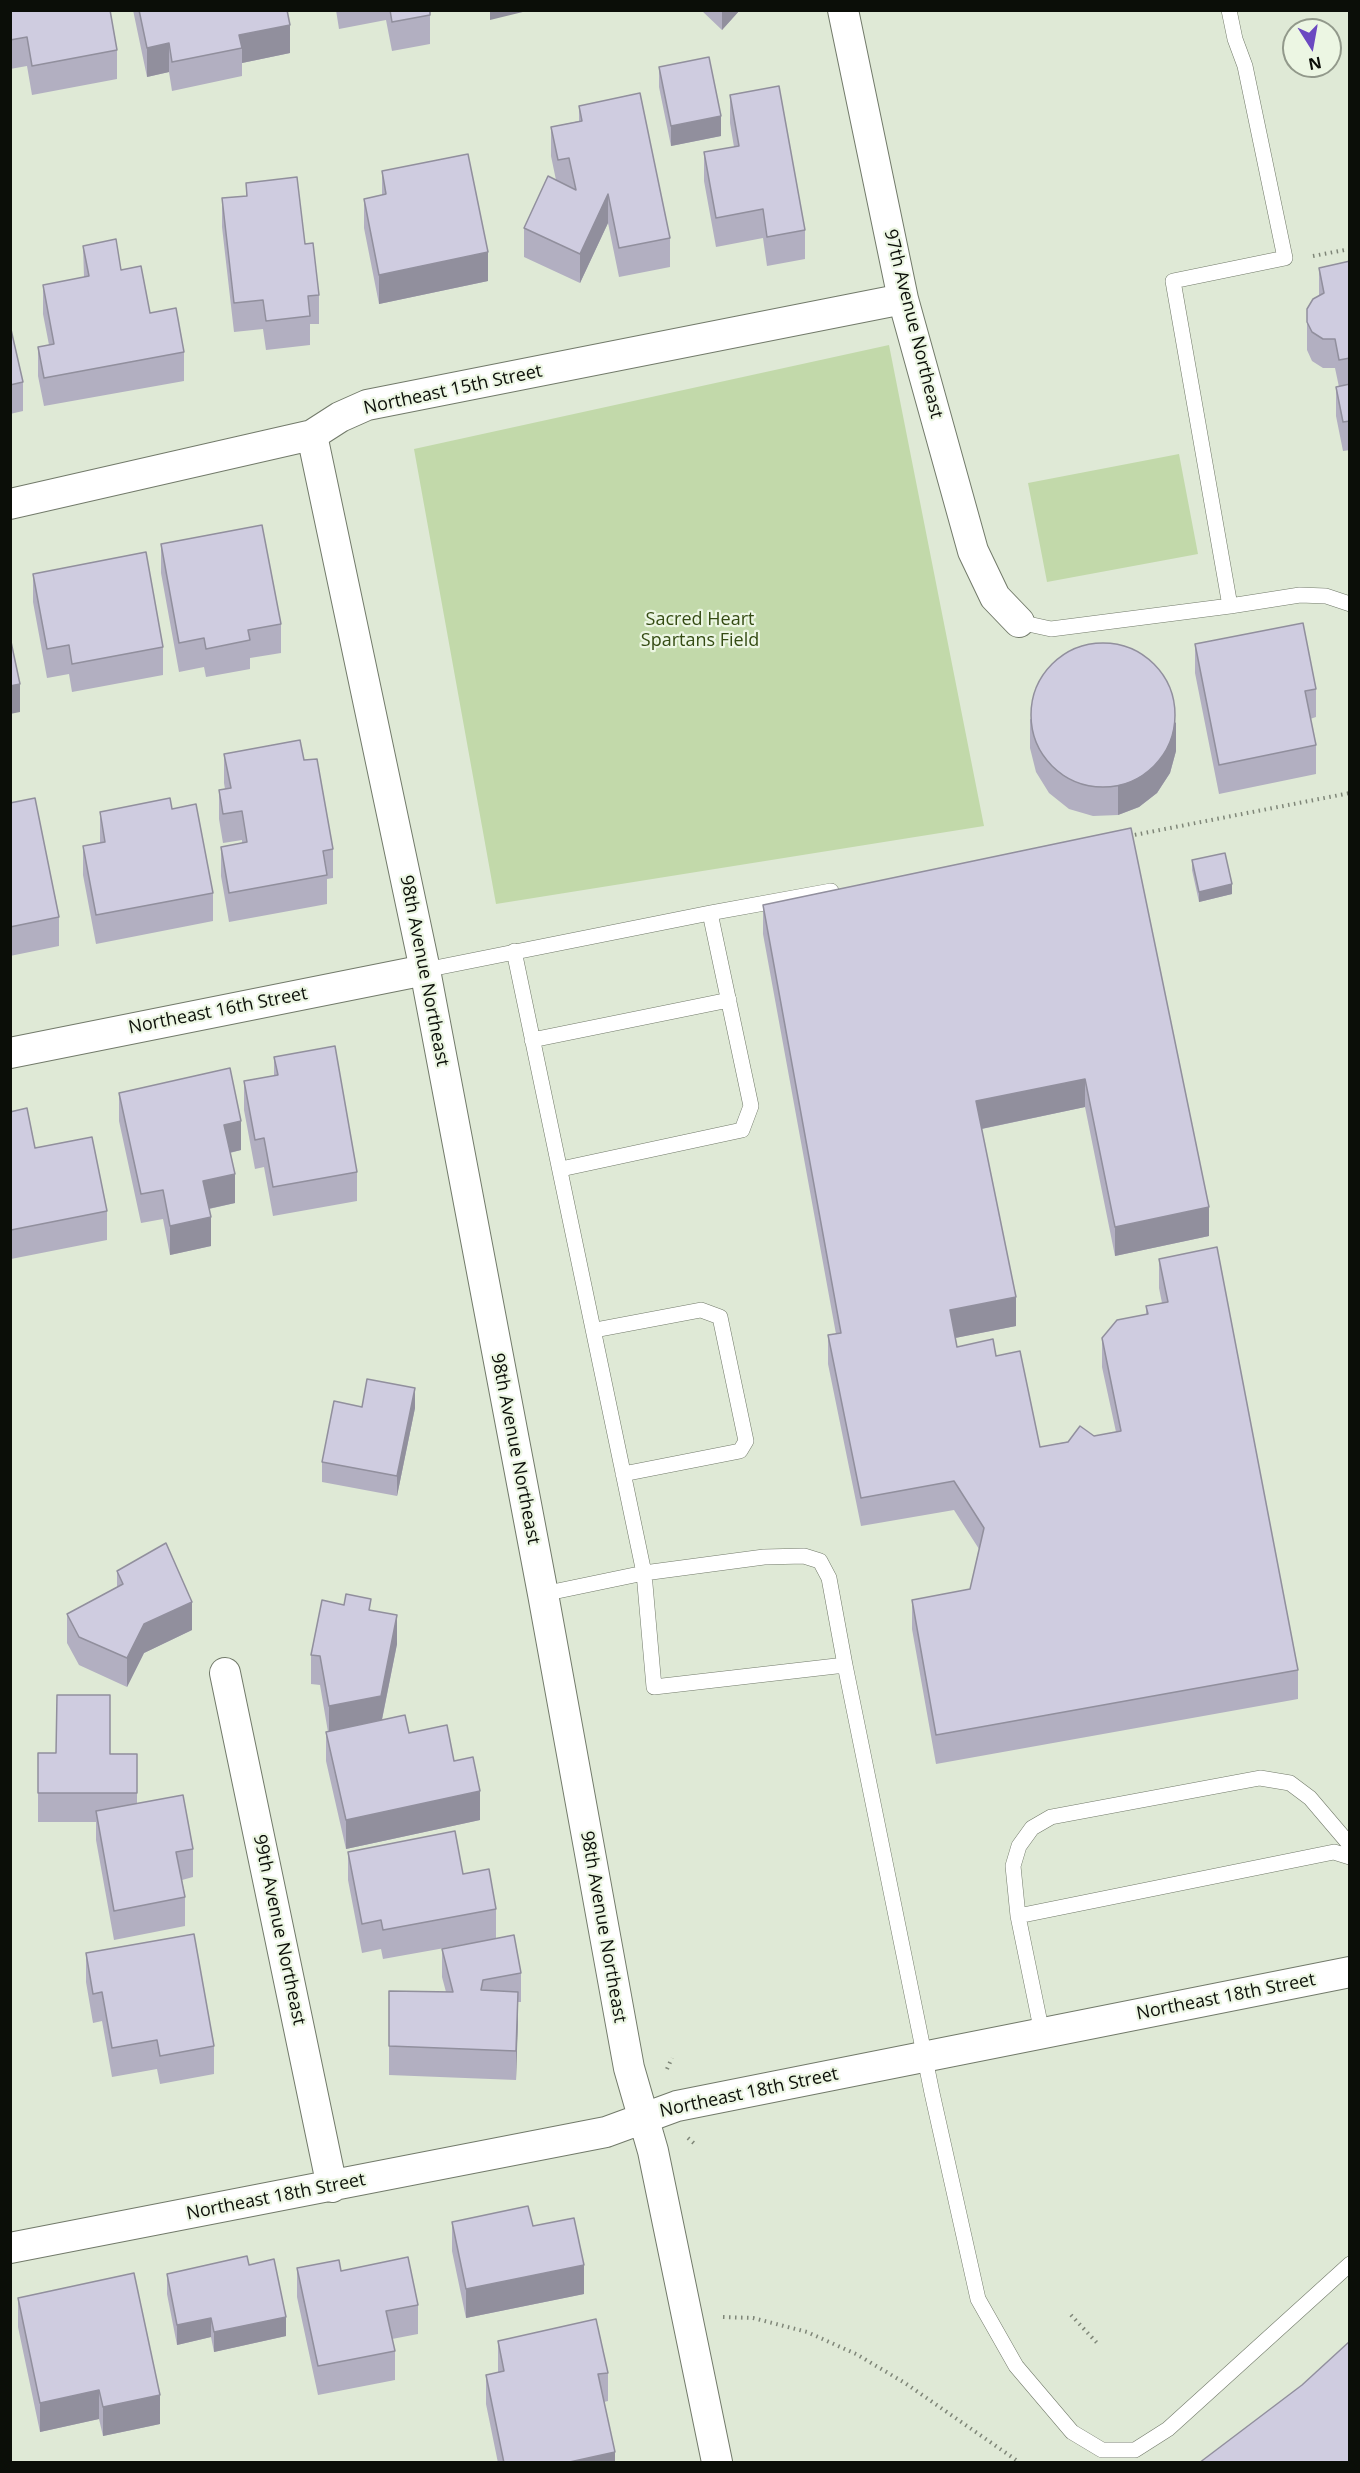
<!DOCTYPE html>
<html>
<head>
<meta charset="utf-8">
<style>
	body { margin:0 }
	#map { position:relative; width:1360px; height:2473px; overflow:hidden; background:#dfe9d6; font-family:"Open Sans",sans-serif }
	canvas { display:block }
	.frame { position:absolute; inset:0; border:12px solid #0b0e08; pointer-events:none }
	.north { position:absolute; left:1282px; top:18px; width:60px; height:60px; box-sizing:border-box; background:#ecf6e3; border:2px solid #92998b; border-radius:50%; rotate:169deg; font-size:16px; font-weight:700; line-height:24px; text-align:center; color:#0b0e08 }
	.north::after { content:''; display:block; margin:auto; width:21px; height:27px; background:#6b48c1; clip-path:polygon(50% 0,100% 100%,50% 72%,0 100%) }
</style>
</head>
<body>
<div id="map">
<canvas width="1360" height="2473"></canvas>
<div class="frame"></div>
<div class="north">N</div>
</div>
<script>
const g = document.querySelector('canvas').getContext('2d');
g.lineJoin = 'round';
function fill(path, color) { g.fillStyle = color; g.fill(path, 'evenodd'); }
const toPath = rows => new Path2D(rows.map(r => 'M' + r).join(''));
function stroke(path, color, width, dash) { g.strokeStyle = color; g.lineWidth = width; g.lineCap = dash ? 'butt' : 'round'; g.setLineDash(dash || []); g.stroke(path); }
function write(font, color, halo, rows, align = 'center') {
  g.font = font + ' "Open Sans",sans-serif'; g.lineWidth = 4.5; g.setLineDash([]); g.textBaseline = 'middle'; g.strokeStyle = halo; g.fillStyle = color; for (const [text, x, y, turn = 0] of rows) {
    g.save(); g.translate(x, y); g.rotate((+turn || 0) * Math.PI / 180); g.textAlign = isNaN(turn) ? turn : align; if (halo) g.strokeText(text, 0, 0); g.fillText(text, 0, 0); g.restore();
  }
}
fill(toPath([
	[889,345,984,826,496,904,414,449],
	[1179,454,1198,554,1047,582,1028,483]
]), '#c2d9aa');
const service = toPath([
	[1229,10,1235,39,1245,66,1285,258,1173,281,1230,606,1300,595,1326,596,1350,604],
	[1019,622,1051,629,1230,606],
	[514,951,644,1573,764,1557,804,1556,820,1561,829,1578,845,1665],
	[425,970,710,913,831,891],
	[532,1040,729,1000],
	[561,1169,742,1130,751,1106,710,913],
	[595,1330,701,1310,720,1317,746,1441,740,1451,623,1474],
	[543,1594,644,1573,654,1687,845,1665,932,2093,978,2299,1016,2366,1072,2432,1102,2450,1135,2450,1168,2429,1350,2264],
	[1018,1916,1013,1866,1019,1846,1032,1828,1051,1817,1260,1778,1290,1783,1310,1798,1350,1845],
	[1042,2033,1018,1916,1334,1852,1350,1857]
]);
const minor = toPath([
	[843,10,903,299,973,551,995,597,1019,622],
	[312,435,425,970,543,1594,629,2068,653,2151,717,2462],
	[10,504,312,435,340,417,367,405,903,299],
	[10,1053,425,970],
	[225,1673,332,2187],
	[10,2248,606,2132,677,2106,1350,1972]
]);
stroke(service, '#727a6a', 16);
stroke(minor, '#727a6a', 32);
stroke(toPath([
	[1313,256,1350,249],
	[1129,836,1350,793],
	[667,2069,672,2058],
	[688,2138,696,2145],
	[1071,2315,1098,2344],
	[723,2317,753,2318,807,2332,856,2354,905,2383,1019,2462]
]), '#7f8678', 4, [1.5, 4.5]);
stroke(service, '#fff', 15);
stroke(minor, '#fff', 30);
fill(toPath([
	[10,10,117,50,117,79,32,95,27,66,10,69],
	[133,10,287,10,290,53,242,63,242,76,172,91,169,72,147,77],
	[336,10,430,10,430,44,392,51,386,20,339,29],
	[701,10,740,10,722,30],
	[659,67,721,136,671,146,659,87],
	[730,95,805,230,805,259,767,266,763,238,716,247,704,181,704,152,734,147,730,123],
	[579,106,670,238,670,267,619,277,608,223,580,283,524,257,524,228,556,180,551,156,551,127,579,121],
	[382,171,488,281,379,304,364,228,364,199,382,195],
	[246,183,305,244,319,295,319,324,310,324,310,345,266,350,263,329,234,332,222,227,222,198,246,196],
	[83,246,121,270,150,313,184,352,184,381,44,406,38,376,38,347,49,345,43,314,43,285,84,277],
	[1350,261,1350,450,1343,451,1336,416,1336,387,1339,387,1335,368,1323,368,1312,361,1307,350,1307,309,1319,296,1319,268],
	[10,325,23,382,23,411,10,414],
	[161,544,281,624,281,653,250,658,250,669,206,677,204,667,179,672,161,573],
	[33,574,163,647,163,675,72,692,69,674,47,678,33,602],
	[1195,644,1316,689,1316,717,1310,719,1316,745,1316,774,1219,794,1195,673],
	[1030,719,1176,751,1170,773,1157,793,1139,807,1118,815,1093,816,1069,809,1049,793,1036,772,1030,748],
	[224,754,304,760,333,849,333,878,327,879,327,904,229,922,221,876,221,847,242,843,242,840,223,843,219,819,219,790,225,789,224,783],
	[10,803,59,917,59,946,10,956],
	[172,809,213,893,213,921,96,944,83,875,83,846,100,843,100,812],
	[1131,828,1209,1236,1115,1256,1085,1107,982,1129,1016,1326,955,1338,957,1347,996,1356,1040,1447,1116,1432,1102,1367,1102,1338,1146,1315,1146,1306,1162,1303,1159,1288,1159,1259,1298,1670,1298,1699,936,1764,912,1629,912,1600,970,1589,979,1549,954,1510,861,1526,828,1364,828,1335,836,1334,763,934,763,905],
	[1192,860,1232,894,1199,902,1192,870],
	[274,1057,357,1172,357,1201,273,1216,264,1167,255,1169,244,1110,244,1081,274,1076],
	[119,1093,241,1150,230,1153,235,1203,209,1209,211,1246,170,1255,163,1219,141,1223,119,1121],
	[10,1112,35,1148,107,1211,107,1240,11,1259],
	[362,1407,415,1408,397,1496,322,1482,322,1462],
	[117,1571,192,1630,144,1653,127,1687,79,1665,67,1643,67,1614,117,1587],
	[344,1605,371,1610,397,1644,382,1720,409,1733,454,1761,480,1820,346,1849,326,1761,326,1732,328,1732,320,1685,311,1684,311,1655],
	[38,1753,137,1754,137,1803,193,1849,193,1877,182,1880,185,1897,185,1926,114,1940,96,1840,96,1822,38,1822],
	[348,1852,463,1874,496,1909,496,1938,521,1973,521,2002,518,2002,516,2080,389,2075,389,1991,446,1992,442,1977,442,1949,478,1942,383,1959,381,1949,362,1953,348,1880],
	[86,1953,214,2046,214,2074,160,2084,157,2069,112,2077,102,2021,93,2023,86,1982],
	[452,2222,533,2226,584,2294,466,2318,452,2251],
	[249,2265,286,2336,214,2352,211,2337,177,2345,167,2294,167,2274],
	[297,2268,341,2271,418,2305,418,2334,392,2339,395,2351,395,2380,318,2395,297,2297],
	[18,2298,160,2424,103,2436,99,2419,40,2432,18,2327],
	[498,2341,608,2373,608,2401,604,2402,615,2463,498,2463,486,2404,486,2375,498,2373]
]), '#b2afc1');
fill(toPath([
	[490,10,531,10,490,20],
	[722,10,740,10,722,30],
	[290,25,290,53,242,63,242,48,239,35],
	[169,43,169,72,147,77,147,48],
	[721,116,721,136,671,146,671,126],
	[608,194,608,223,580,283,580,254],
	[488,252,488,281,379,304,379,275],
	[20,684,20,712,10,714,10,686],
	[1176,722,1176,751,1170,773,1157,793,1139,807,1118,815,1118,786],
	[1232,884,1232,894,1199,902,1199,892],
	[1085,1079,1085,1107,976,1130,976,1101],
	[241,1121,241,1150,224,1154,224,1125],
	[235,1174,235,1203,203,1210,203,1181],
	[1209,1207,1209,1236,1115,1256,1115,1227],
	[211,1217,211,1246,170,1255,170,1226],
	[1016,1297,1016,1326,950,1339,950,1310],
	[415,1388,415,1408,397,1496,397,1476],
	[192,1602,192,1630,144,1653,127,1687,127,1658,144,1624],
	[397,1615,397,1644,381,1724,329,1735,329,1706],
	[480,1791,480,1820,346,1849,346,1820],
	[518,1992,518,2021,516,2080,516,2051],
	[584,2265,584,2294,466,2318,466,2289],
	[286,2317,286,2336,214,2352,214,2332],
	[211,2318,211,2337,177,2345,177,2325],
	[99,2390,99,2419,40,2432,40,2403],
	[160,2395,160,2424,103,2436,103,2407],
	[615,2452,615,2463,565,2463]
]), '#918f9d');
const building = toPath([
	[10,10,110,10,117,50,32,66,27,37,10,40,10,10],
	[139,10,287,10,290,25,239,35,242,48,172,62,169,43,147,48,139,10],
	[390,10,430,10,430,15,392,22,390,10],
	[709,57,721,116,671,126,659,67,709,57],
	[779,86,805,230,767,237,763,209,716,218,704,152,739,146,730,95,779,86],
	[640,93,670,238,619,248,608,194,580,254,524,228,548,176,576,190,569,158,558,160,551,127,582,121,579,106,640,93],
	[468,154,488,252,379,275,364,199,386,194,382,171,468,154],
	[297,177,305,244,313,243,319,295,308,296,310,316,266,321,263,300,234,303,222,198,247,196,246,183,297,177],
	[116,239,121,270,141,266,150,313,176,308,184,352,44,378,38,347,54,344,43,285,89,276,83,246,116,239],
	[1350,261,1350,358,1339,360,1335,339,1323,339,1312,332,1307,322,1307,309,1313,299,1324,293,1319,268,1350,261],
	[10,325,23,382,10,385,10,325],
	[1350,384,1350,421,1343,422,1336,387,1350,384],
	[262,525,281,624,248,630,250,640,206,649,204,638,179,643,161,544,262,525],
	[146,552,163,647,72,664,69,645,47,649,33,574,146,552],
	[1303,623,1316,689,1305,691,1316,745,1219,765,1195,644,1303,623],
	[10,637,20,684,10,686,10,637],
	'1031 715a72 72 0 1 1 144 0a72 72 0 1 1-144 0Z',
	[300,740,304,760,317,759,333,849,323,851,327,875,229,893,221,847,247,842,242,811,223,814,219,790,231,788,224,754,300,740],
	[35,798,59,917,10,927,10,803,35,798],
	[170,798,172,809,196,804,213,893,96,915,83,846,105,842,100,812,170,798],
	[1131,828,1209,1207,1115,1227,1085,1079,976,1101,1016,1297,950,1310,957,1347,993,1339,996,1356,1020,1351,1040,1447,1068,1442,1080,1426,1094,1436,1121,1431,1102,1338,1117,1320,1148,1314,1146,1306,1168,1302,1159,1259,1217,1247,1298,1670,936,1735,912,1600,970,1589,984,1528,954,1481,861,1498,828,1335,841,1333,763,905,1131,828],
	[1225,853,1232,884,1199,892,1192,860,1225,853],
	[335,1046,357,1172,273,1187,264,1138,255,1140,244,1081,278,1075,274,1057,335,1046],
	[230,1068,241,1121,224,1125,235,1174,203,1181,211,1217,170,1226,163,1190,141,1194,119,1093,230,1068],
	[27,1108,35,1148,92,1137,107,1211,11,1230,10,1112,27,1108],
	[367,1379,415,1388,397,1476,322,1462,334,1401,362,1407,367,1379],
	[166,1543,192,1602,144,1624,127,1658,79,1637,67,1614,123,1584,117,1571,166,1543],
	[346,1594,371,1599,369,1610,397,1615,381,1696,329,1706,320,1656,311,1655,322,1600,344,1605,346,1594],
	[57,1695,110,1695,110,1754,137,1754,137,1793,38,1793,38,1753,56,1753,57,1695],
	[405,1715,409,1733,447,1725,454,1761,473,1757,480,1791,346,1820,326,1732,405,1715],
	[183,1795,193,1849,176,1852,185,1897,114,1911,96,1811,183,1795],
	[455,1831,463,1874,489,1869,496,1909,383,1930,381,1920,362,1924,348,1852,455,1831],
	[194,1934,214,2046,160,2056,157,2040,112,2048,102,1992,93,1994,86,1953,194,1934],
	[514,1935,521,1973,483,1980,481,1990,518,1992,516,2051,389,2046,389,1991,453,1992,442,1949,514,1935],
	[528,2206,533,2226,574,2218,584,2265,466,2289,452,2222,528,2206],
	[247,2256,249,2265,274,2259,286,2317,214,2332,211,2318,177,2325,167,2274,247,2256],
	[408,2257,418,2305,386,2311,395,2351,318,2366,297,2268,339,2260,341,2271,408,2257],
	[134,2273,160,2395,103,2407,99,2390,40,2403,18,2298,134,2273],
	[596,2319,608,2373,598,2374,615,2452,565,2463,504,2463,486,2375,504,2371,498,2341,596,2319],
	[1350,2341,1350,2463,1199,2463,1302,2385,1350,2341]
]);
fill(building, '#cfcce0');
stroke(building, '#918f9d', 1.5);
write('18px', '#0b0e08', '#ecf6e3', [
	["97th Avenue Northeast",913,324,76],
	["Northeast 15th Street",453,390,-12],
	["98th Avenue Northeast",424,971,79],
	["Northeast 16th Street",218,1011,-11],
	["98th Avenue Northeast",515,1449,79],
	["98th Avenue Northeast",603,1927,80],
	["99th Avenue Northeast",279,1930,78],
	["Northeast 18th Street",1226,1997,-11],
	["Northeast 18th Street",749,2093,-12],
	["Northeast 18th Street",276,2197,-11]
]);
write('18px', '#344b13', '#ecf6e3', [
	["Sacred Heart",700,620],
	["Spartans Field",700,641]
]);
</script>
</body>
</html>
